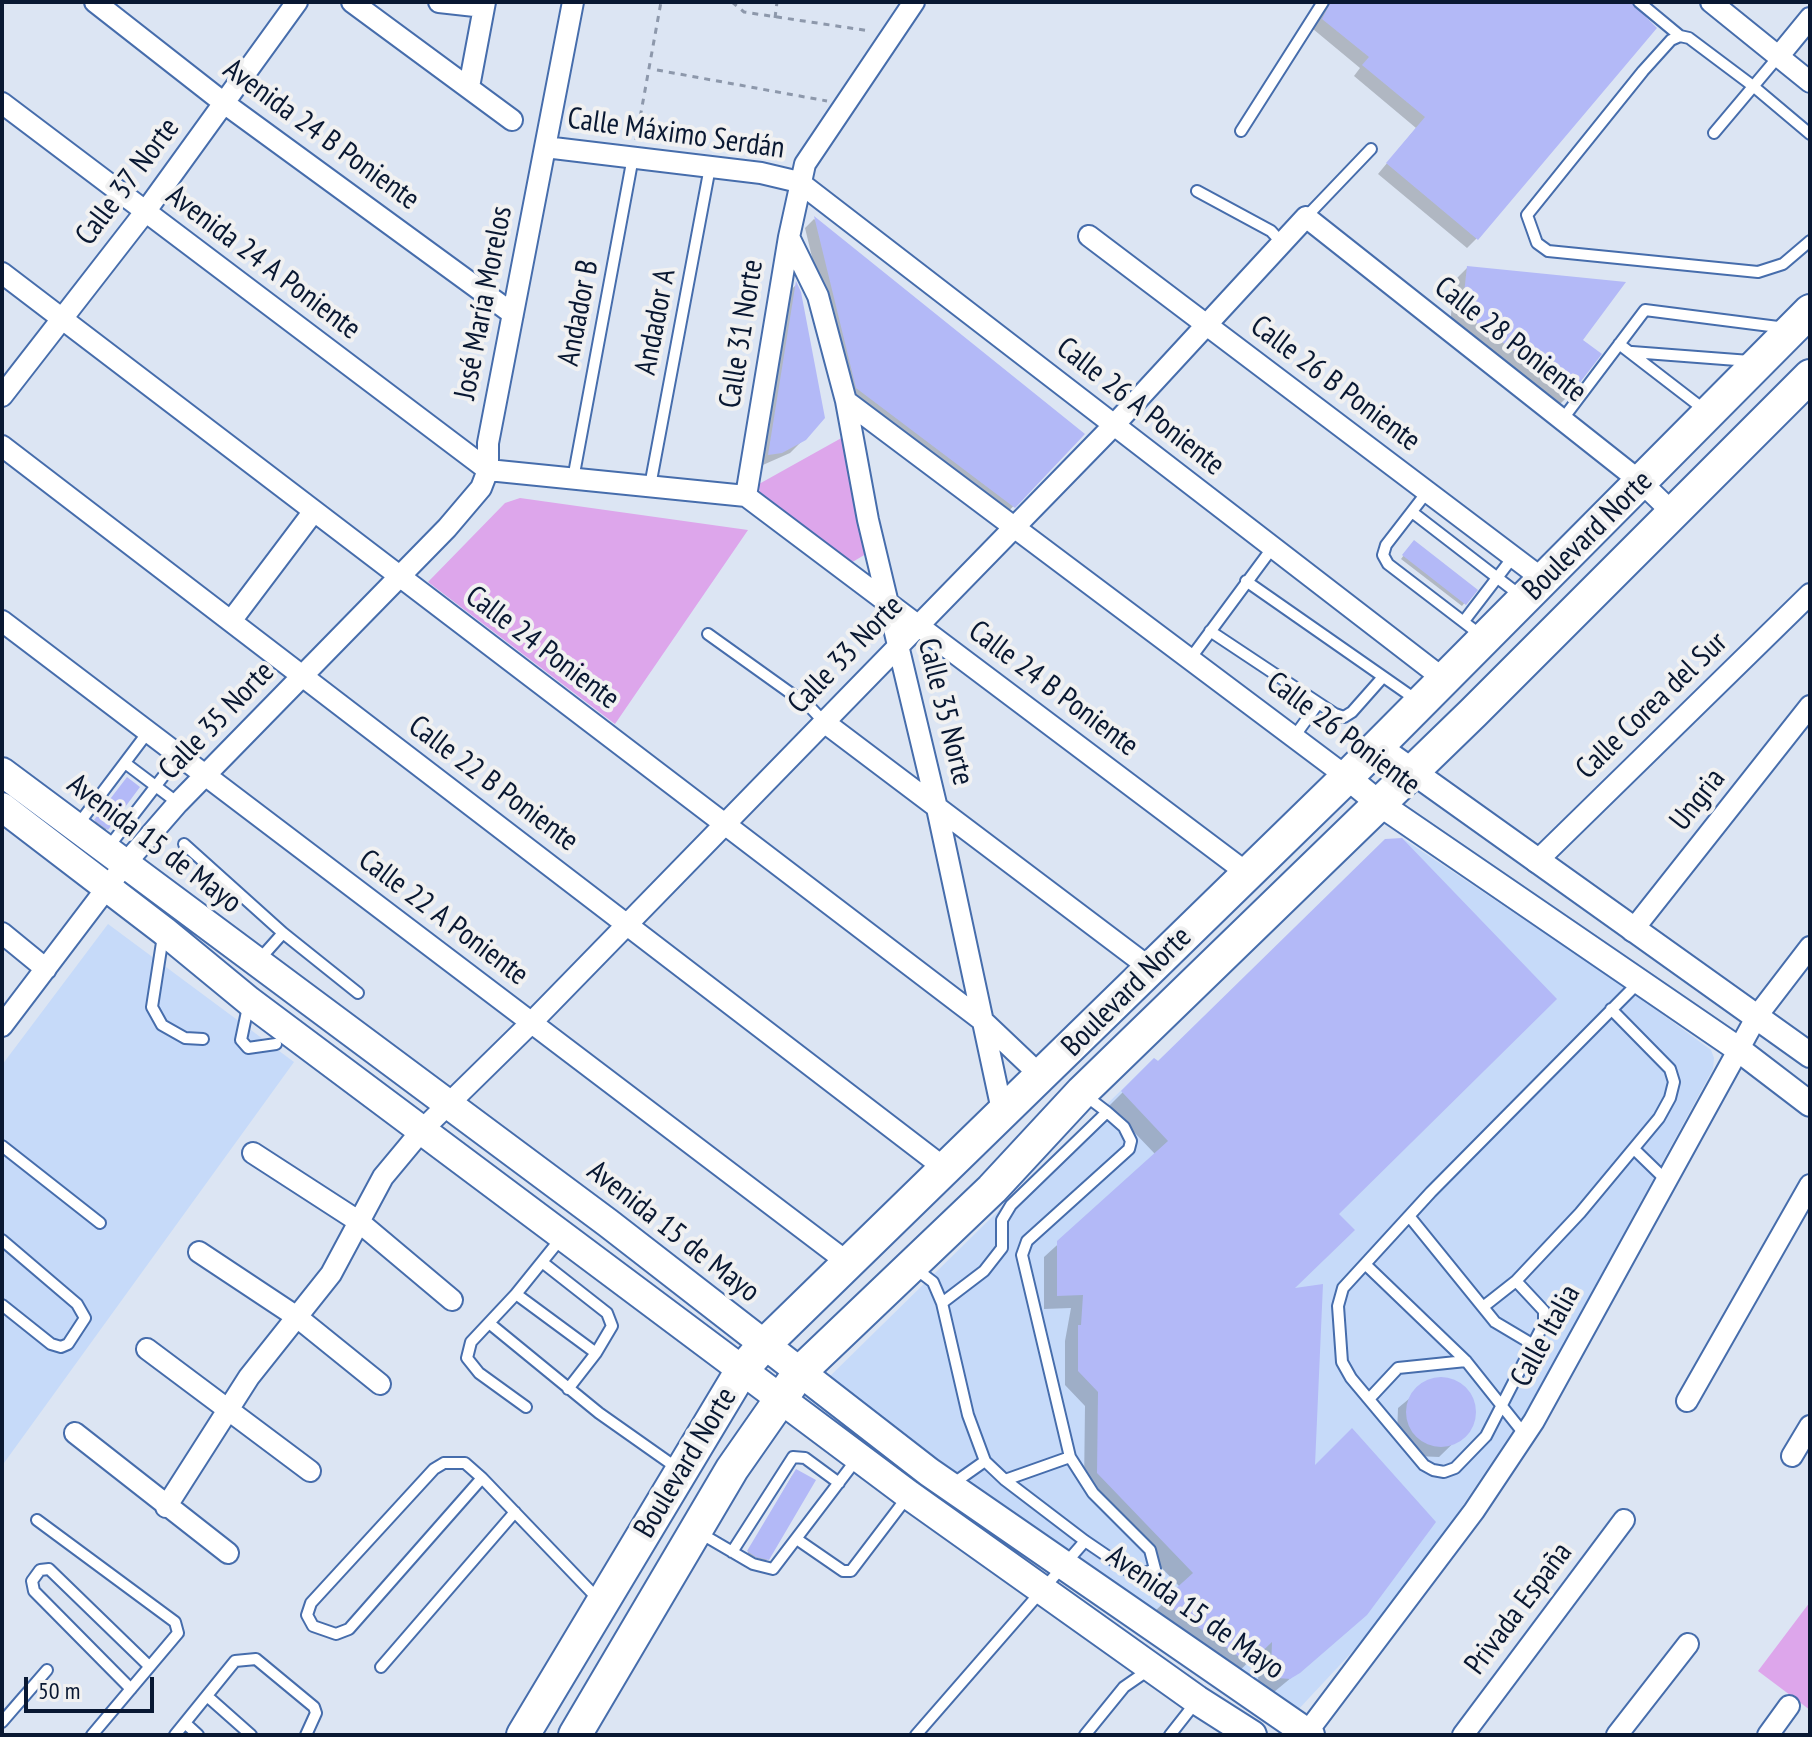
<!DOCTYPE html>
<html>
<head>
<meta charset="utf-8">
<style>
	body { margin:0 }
	#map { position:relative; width:1812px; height:1737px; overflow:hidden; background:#dce5f3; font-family:"PT Sans Narrow",sans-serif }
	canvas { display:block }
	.frame { position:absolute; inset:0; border:4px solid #091832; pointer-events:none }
	.scale { position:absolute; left:24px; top:1677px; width:130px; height:36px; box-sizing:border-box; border:4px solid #091832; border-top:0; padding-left:10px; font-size:24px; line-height:28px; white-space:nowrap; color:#091832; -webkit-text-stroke:6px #f1f1f1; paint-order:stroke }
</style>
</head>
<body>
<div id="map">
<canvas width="1812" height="1737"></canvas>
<div class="frame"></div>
<div class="scale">50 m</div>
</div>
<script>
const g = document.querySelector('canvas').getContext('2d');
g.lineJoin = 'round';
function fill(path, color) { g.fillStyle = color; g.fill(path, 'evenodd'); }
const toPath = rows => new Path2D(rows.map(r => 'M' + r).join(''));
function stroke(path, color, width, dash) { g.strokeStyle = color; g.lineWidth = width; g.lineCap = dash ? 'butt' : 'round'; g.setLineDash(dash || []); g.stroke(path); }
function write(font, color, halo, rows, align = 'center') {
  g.font = font + ' "PT Sans Narrow",sans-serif'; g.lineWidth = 8; g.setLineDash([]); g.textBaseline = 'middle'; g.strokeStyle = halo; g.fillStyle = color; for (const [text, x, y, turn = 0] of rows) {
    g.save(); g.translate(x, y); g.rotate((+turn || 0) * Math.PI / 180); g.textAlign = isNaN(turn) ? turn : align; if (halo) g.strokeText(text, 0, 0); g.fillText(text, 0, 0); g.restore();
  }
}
fill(toPath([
	[1402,838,1622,985,1711,1050,1714,1058,1713,1069,1529,1407,1395,1606,1296,1712,826,1380,1154,1058,1158,1061],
	[108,924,294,1062,4,1463,2,1065]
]), '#c6daf9');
fill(toPath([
	[845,436,866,554,849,564,760,499,759,484],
	[520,498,748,530,615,724,428,582,505,503],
	[1810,1602,1810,1710,1758,1671]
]), '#dda6eb');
fill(toPath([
	[1330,2,1629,2,1477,238,1467,248,1378,174,1416,128,1354,76,1360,68,1313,29],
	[814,219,1082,434,1003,517,846,398,805,228],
	[1467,268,1567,397,1554,410,1450,326,1454,281],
	[796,285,804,439,790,453,756,468,783,297],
	[1414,542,1475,590,1462,606,1401,559],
	[124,782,107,829,104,831,94,823],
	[1154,1061,1337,1214,1290,1291,1313,1470,1350,1629,1274,1692,1264,1691,1258,1684,1259,1652,1234,1676,1150,1616,1180,1587,1084,1487,1085,1406,1065,1385,1065,1341,1071,1308,1044,1309,1044,1257,1156,1155,1109,1106],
	[1433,1379,1453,1380,1471,1395,1473,1424,1439,1457,1416,1456,1397,1436,1398,1408],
	[793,1474,768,1559,765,1561,747,1554]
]), '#0003');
fill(toPath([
	[1331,2,1631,2,1657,28,1478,240,1386,163,1425,117,1362,65,1369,57,1322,19],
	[814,216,1085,434,1015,508,856,388],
	[1467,266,1626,282,1583,340,1602,354,1568,398,1550,384,1553,380,1462,312],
	[796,281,801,292,825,418,806,440,782,453,768,455],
	[1414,540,1478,590,1466,605,1402,555],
	[127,777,140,787,108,830,94,820],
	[1402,838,1557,999,1339,1214,1355,1230,1295,1288,1323,1284,1315,1465,1352,1428,1436,1522,1367,1615,1300,1673,1290,1679,1278,1678,1271,1670,1272,1642,1249,1664,1162,1601,1193,1573,1097,1473,1098,1392,1078,1371,1078,1325,1081,1325,1083,1295,1057,1296,1057,1241,1168,1141,1121,1091,1154,1058,1158,1061,1385,839],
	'1406 1412a35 35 0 1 1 70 0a35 35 0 1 1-70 0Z',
	[796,1469,816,1480,769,1560,756,1557,747,1551]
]), '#b3b9f7');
const service = toPath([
	[1639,2,1680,36],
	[1241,131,1323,2],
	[1714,133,1778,57],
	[1810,134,1753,86,1689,38,1680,36,1671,40,1643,71,1527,215,1537,243,1548,251,1758,272,1783,264,1810,241],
	[1197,191,1271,231,1282,243],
	[1306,217,1371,149],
	[1619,344,1706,411],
	[1632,352,1750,361],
	[1562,420,1645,310,1786,328],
	[573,479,633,157],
	[650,486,710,167],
	[1427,492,1386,545,1383,555,1388,564,1482,636],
	[1412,512,1521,596],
	[1246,581,1418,701],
	[1464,621,1513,557],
	[1210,631,1335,714,1344,717,1352,712,1383,677],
	[708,634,810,707,824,722],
	[1190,659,1273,547],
	[1294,737,1317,705],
	[125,763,178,803],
	[77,826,148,732],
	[184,844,283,933,358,993],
	[107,849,179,756],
	[163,936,152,1007,162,1025,185,1038,203,1039],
	[258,961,283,933],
	[249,1002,241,1040,248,1048,276,1044],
	[1086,1096,1107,1112,1124,1127,1131,1141,1129,1149,1027,1241,1022,1255,1070,1457,1093,1493,1150,1550,1155,1569,1142,1574,1132,1573,1085,1541,1005,1480,985,1461,968,1415,942,1303,984,1271,1002,1248,1002,1220,1011,1205,1107,1112],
	[2,1146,100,1223],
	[1634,1149,1666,1180],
	[1409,1216,1495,1322,1532,1344],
	[2,1240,77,1304,85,1318,68,1344,61,1347,51,1344,2,1305],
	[542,1262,607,1313,612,1326,596,1353],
	[1365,1264,1466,1361,1525,1435],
	[916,1269,933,1282,942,1303],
	[1516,1281,1544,1311,1544,1323,1486,1436,1455,1468,1444,1472,1433,1470,1424,1465,1351,1378,1342,1362,1338,1306,1343,1288,1431,1192,1638,983],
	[516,1294,562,1237],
	[1483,1307,1516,1281,1580,1213,1659,1118,1670,1098,1674,1082,1670,1069,1611,1009],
	[489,1323,599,1413,677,1468],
	[1369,1399,1398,1368,1466,1361],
	[526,1407,479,1373,467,1358,471,1342,516,1294,596,1353,568,1389],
	[444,1463,465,1463,482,1478,349,1629,336,1634,313,1626,307,1615,311,1603,434,1469,444,1463],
	[482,1478,598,1599],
	[1005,1480,1070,1457],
	[951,1485,985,1461],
	[37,1520,175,1622,178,1633,92,1735],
	[700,1533,753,1564,773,1569,856,1460],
	[798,1540,843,1571,851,1571,908,1496],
	[732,1552,793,1457,805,1458,839,1483],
	[381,1667,515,1512],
	[131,1689,34,1591,32,1581,40,1570,49,1569,149,1666],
	[207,1696,251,1735],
	[2,1722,47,1670],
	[185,1723,198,1735],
	[175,1735,235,1661,256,1659,314,1707,316,1713,306,1735],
	[916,1735,1085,1541],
	[1085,1735,1124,1687,1150,1669],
	[1170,1735,1196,1702]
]);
const minor = toPath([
	[95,2,224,103,513,314],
	[352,2,512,120],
	[439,2,484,7],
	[1711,2,1810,82],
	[1778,57,1810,18],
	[469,87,485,2],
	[2,103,488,470,746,496],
	[545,147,761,173,799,182,1445,680],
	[1089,236,1544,580],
	[789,237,818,296,846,401,868,520,937,808,1003,1115],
	[2,273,983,1021,1041,1076],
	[2,396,145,212,297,2],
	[846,401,1347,777],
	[2,446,947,1170],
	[746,496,1247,873],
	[746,496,789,237,805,164,914,2],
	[2,621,847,1262],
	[231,621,314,511],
	[824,722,1150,968],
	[1536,862,1810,594],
	[1632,931,1810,706],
	[2,933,46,969],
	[2,1026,125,864,178,803,447,528,481,488,488,470,488,443,573,2],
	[253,1153,358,1221,452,1300],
	[199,1252,297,1317,380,1384],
	[147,1349,310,1471],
	[1687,1401,1810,1185],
	[75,1433,228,1553],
	[1792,1456,1810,1426],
	[166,1507,249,1377,331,1274,383,1177,423,1129,531,1023,1114,425,1306,217,1641,482,1673,513],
	[1305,1735,1474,1511,1534,1421,1757,1016,1810,947],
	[1463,1735,1624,1520],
	[1617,1735,1688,1644],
	[1768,1735,1789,1706]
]);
const tertiary = toPath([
	[1377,746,1810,1055],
	[1347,777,1380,804,1738,1049,1810,1104]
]);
const secondary = toPath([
	[2,772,608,1223,929,1472,1310,1735],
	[2,807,164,931,249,1001,909,1495,1197,1700,1252,1735]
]);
const primary = toPath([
	[523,1735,742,1370,763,1346,1347,777,1810,311],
	[575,1735,732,1469,799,1373,992,1189,1082,1092,1473,713,1810,376]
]);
stroke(service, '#466dac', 14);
stroke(minor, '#466dac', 24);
stroke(tertiary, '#466dac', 28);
stroke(secondary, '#466dac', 32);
stroke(primary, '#466dac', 36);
stroke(toPath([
	[732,2,744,12,870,31],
	[775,18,777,2],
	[657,70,827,101],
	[636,140,661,2]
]), '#8d98ab', 3, [6, 6]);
stroke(service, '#fff', 10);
stroke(minor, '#fff', 20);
stroke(tertiary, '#fff', 24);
stroke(secondary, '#fff', 28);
stroke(primary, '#fff', 32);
write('30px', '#091832', '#f1f1f1', [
	["Calle Máximo Serdán",676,134,8],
	["Avenida 24 B Poniente",321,135,36],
	["Calle 37 Norte",128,182,-53],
	["Avenida 24 A Poniente",263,263,37],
	["José María Morelos",484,303,-79],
	["Andador B",579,313,-79],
	["Andador A",656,322,-79],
	["Calle 31 Norte",742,334,-81],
	["Calle 28 Poniente",1510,340,38],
	["Calle 26 B Poniente",1335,384,37],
	["Calle 26 A Poniente",1140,407,38],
	["Boulevard Norte",1588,536,-45],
	["Calle 24 Poniente",542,648,37],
	["Calle 33 Norte",846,655,-46],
	["Calle 24 B Poniente",1053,689,37],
	["Calle Corea del Sur",1652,706,-44],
	["Calle 35 Norte",945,712,76],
	["Calle 35 Norte",217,721,-46],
	["Calle 26 Poniente",1343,734,37],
	["Calle 22 B Poniente",493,784,37],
	["Ungria",1698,800,-52],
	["Avenida 15 de Mayo",154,844,37],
	["Calle 22 A Poniente",443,918,37],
	["Boulevard Norte",1127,992,-45],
	["Avenida 15 de Mayo",673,1232,38],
	["Calle Italia",1546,1336,-61],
	["Boulevard Norte",686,1463,-59],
	["Privada España",1519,1609,-53],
	["Avenida 15 de Mayo",1195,1613,35]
]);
</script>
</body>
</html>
